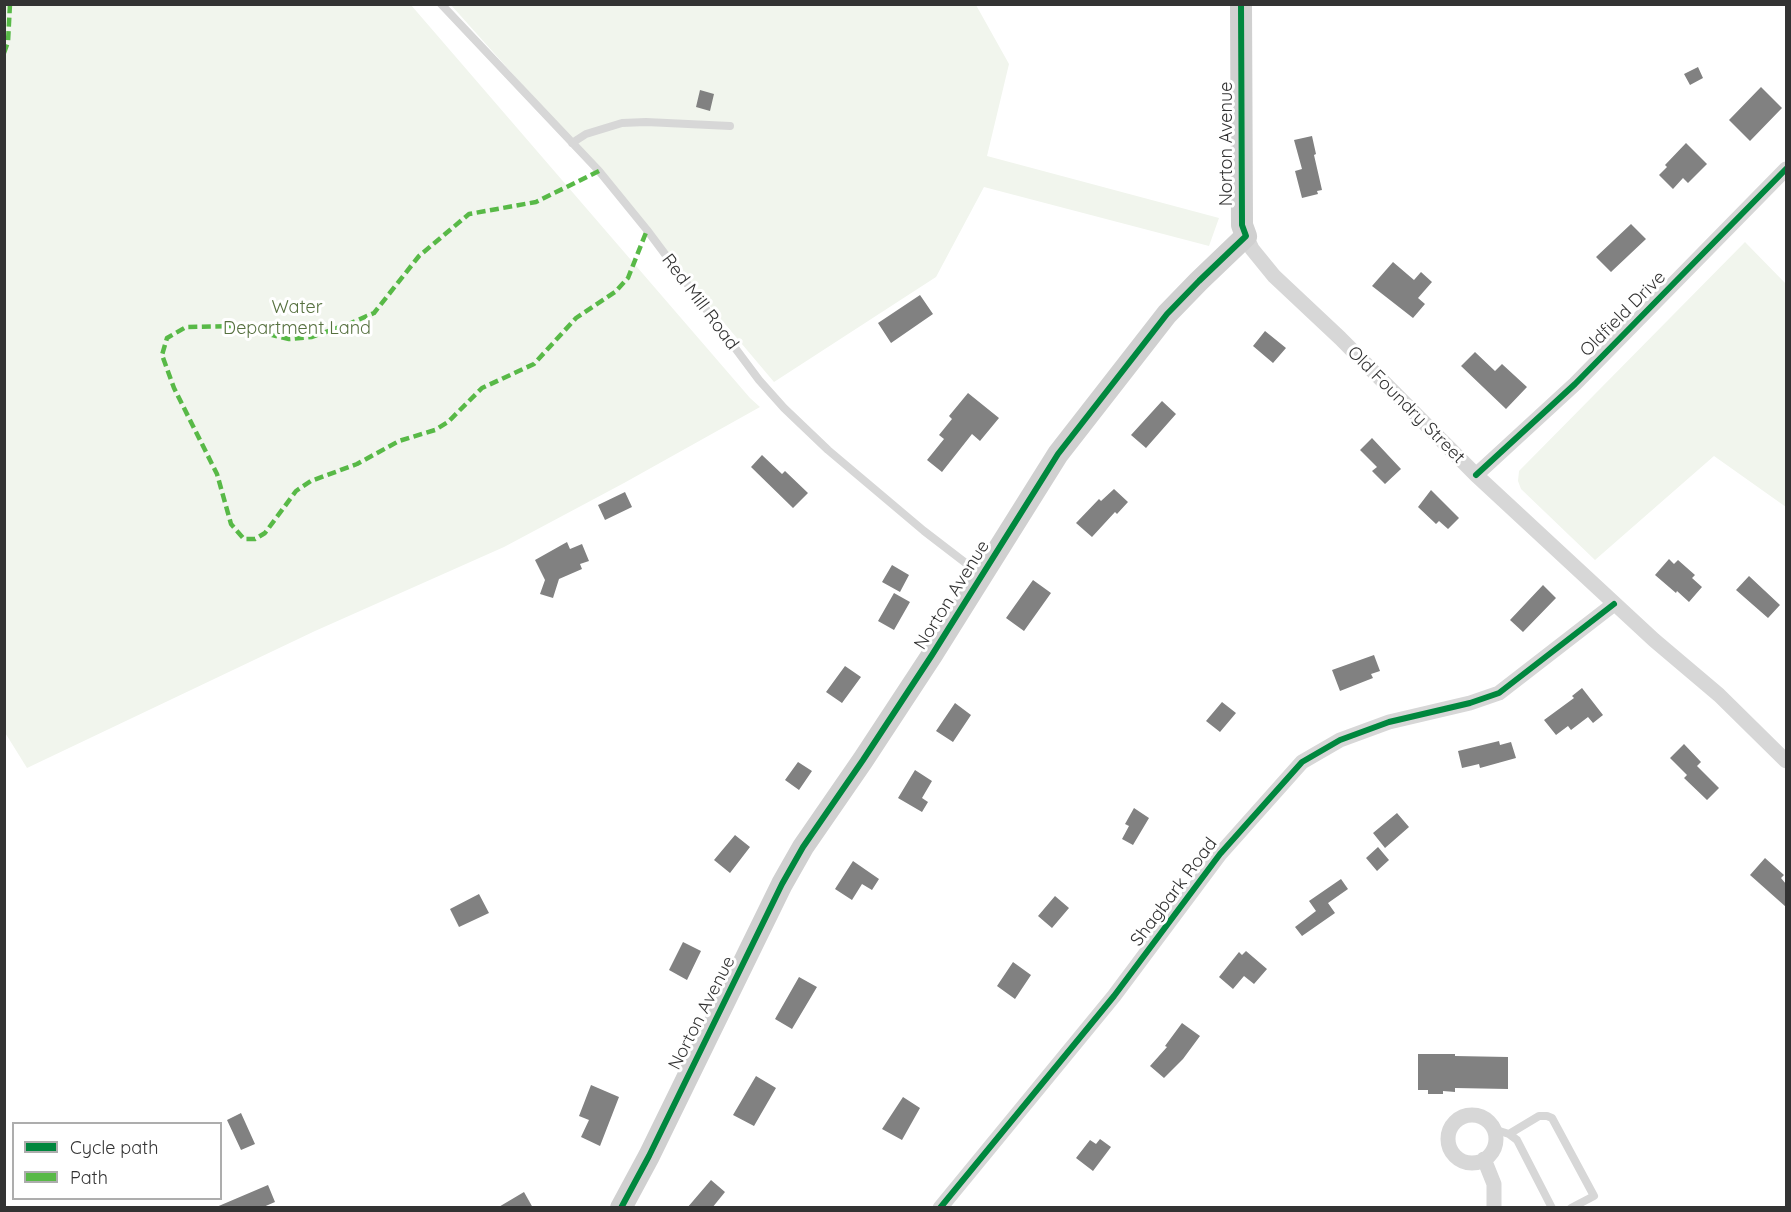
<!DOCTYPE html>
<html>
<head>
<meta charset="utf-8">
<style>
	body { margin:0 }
	#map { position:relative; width:1791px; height:1212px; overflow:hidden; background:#fff; font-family:Quicksand,sans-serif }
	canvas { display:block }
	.frame { position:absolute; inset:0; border:6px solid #333; pointer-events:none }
	.legend { position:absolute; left:12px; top:1122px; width:210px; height:78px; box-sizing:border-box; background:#fff; border:2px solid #adadad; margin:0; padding:8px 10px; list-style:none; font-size:18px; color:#333 }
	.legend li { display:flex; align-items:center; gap:12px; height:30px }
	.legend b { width:30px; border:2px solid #adadad }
</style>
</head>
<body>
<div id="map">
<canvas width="1791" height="1212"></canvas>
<div class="frame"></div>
<ul class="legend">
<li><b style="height:8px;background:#00873e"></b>Cycle path</li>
<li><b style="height:8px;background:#58b947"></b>Path</li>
</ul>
</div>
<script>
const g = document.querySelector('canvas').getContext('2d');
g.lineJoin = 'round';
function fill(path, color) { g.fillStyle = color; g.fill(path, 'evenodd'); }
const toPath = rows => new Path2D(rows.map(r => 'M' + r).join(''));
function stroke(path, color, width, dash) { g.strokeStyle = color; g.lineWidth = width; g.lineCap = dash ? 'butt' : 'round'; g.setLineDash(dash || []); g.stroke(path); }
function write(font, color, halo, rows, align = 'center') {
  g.font = font + ' Quicksand,sans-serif'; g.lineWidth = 6; g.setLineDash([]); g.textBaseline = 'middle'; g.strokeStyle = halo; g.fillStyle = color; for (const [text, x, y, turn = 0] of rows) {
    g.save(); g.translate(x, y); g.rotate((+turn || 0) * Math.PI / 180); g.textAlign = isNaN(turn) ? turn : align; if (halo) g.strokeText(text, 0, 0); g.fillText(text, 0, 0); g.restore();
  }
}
fill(toPath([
	[5,4,411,5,750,398,760,407,624,483,504,547,315,631,27,768,4,731],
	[451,5,976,5,1009,64,987,156,1219,218,1209,246,984,187,936,277,774,382,535,99],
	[1745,242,1786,284,1786,507,1714,456,1595,560,1521,489,1518,481,1519,471]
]), '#f1f5ed');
fill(toPath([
	[1698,67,1703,78,1690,85,1684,74],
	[1761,87,1782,108,1750,141,1729,120],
	[700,90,714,94,710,111,696,107],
	[1312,136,1316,154,1314,155,1322,190,1317,191,1318,194,1302,198,1295,171,1302,169,1294,140],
	[1686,143,1707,164,1688,183,1683,178,1673,189,1659,175,1667,167,1665,165],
	[1631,224,1646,239,1611,272,1596,257],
	[1393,262,1414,280,1421,272,1432,282,1418,298,1425,304,1413,318,1372,286],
	[920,295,933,314,891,343,878,323],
	[1265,331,1286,348,1273,363,1253,346],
	[1475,352,1495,371,1502,364,1527,387,1506,409,1461,366],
	[968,393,999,418,980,441,972,434,942,472,927,460,944,439,939,435,952,419,949,416],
	[1162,401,1176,414,1146,448,1131,435],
	[1372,438,1401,469,1385,484,1372,471,1377,467,1360,450],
	[762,455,782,474,785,471,808,493,793,508,751,467],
	[1114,489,1128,502,1117,514,1115,512,1092,537,1076,523,1099,499,1101,501],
	[1431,490,1459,518,1448,529,1439,521,1436,524,1418,507],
	[625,492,632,507,605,520,598,505],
	[567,542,570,549,582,544,589,561,580,564,582,569,559,579,553,598,540,594,545,580,535,560],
	[1669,559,1674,564,1678,560,1695,575,1692,578,1702,587,1689,602,1677,591,1676,593,1655,575],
	[892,565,909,575,900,592,882,582],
	[1749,576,1780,605,1768,618,1736,590],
	[1033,580,1051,593,1024,631,1006,618],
	[1543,585,1556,598,1523,632,1510,620],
	[894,593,910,602,894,630,878,621],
	[1374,655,1380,671,1371,674,1373,678,1340,691,1332,670],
	[845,666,861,677,842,703,826,692],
	[1582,688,1603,715,1593,723,1588,717,1571,730,1568,726,1556,735,1544,720,1574,698,1572,696],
	[1222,702,1236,713,1220,732,1206,721],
	[955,703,971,715,953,742,936,731],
	[1499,741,1500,745,1511,742,1516,758,1480,768,1479,764,1462,768,1458,751],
	[1684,744,1701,762,1697,766,1719,788,1707,800,1684,778,1687,775,1670,758],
	[798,762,812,771,799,790,785,780],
	[915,770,932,781,922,798,928,802,922,812,898,798],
	[1134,808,1149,818,1133,845,1122,839,1129,826,1125,824],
	[1397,813,1409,827,1385,848,1373,833],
	[735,835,750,847,730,873,714,860],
	[1378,847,1389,860,1377,871,1366,858],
	[1765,858,1784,875,1781,878,1786,884,1786,907,1750,875],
	[853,861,879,879,872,890,862,884,852,900,835,889],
	[1341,879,1348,889,1328,903,1335,913,1302,936,1295,927,1316,911,1309,901],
	[479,894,489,913,459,927,450,909],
	[1055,896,1069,908,1052,928,1038,916],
	[683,942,701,951,687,980,669,970],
	[1246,951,1267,969,1254,984,1244,976,1233,989,1219,977,1239,952,1242,955],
	[1013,962,1031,975,1015,999,997,986],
	[799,977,817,987,792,1029,775,1019],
	[1182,1023,1200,1036,1183,1059,1164,1078,1150,1066,1167,1047,1165,1046],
	[1418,1054,1455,1054,1455,1056,1508,1057,1508,1089,1455,1088,1455,1092,1443,1091,1443,1094,1428,1094,1428,1090,1418,1090],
	[756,1076,776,1088,754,1126,733,1115],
	[591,1085,619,1097,600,1146,581,1137,589,1120,579,1116],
	[903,1097,920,1108,902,1140,882,1129],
	[241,1113,255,1144,241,1150,227,1120],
	[1100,1139,1111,1147,1093,1171,1076,1158,1090,1140,1096,1144],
	[711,1180,725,1192,712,1208,687,1208],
	[268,1185,275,1202,261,1208,214,1208],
	[524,1192,533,1208,497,1208]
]), '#818181');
stroke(toPath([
	[441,4,599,171,647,230,759,380,784,408,828,450,924,531,980,574],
	[572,143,586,134,622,123,646,122,730,126],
	[1493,1129,1509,1134,1517,1140,1552,1208],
	[1509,1134,1539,1116,1547,1116,1552,1118,1594,1196,1571,1208]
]), '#d7d7d7', 8);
stroke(toPath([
	[1246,236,1252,249,1274,276,1340,338,1476,475,1654,640,1719,695,1786,761],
	[1476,475,1575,384,1786,169],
	'1448 1139a24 24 0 1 1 48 0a24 24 0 1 1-48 0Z',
	[1484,1159,1494,1184,1494,1208],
	[940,1208,1114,996,1220,854,1302,762,1340,740,1389,722,1470,703,1499,693,1614,604]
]), '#d7d7d7', 15);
stroke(toPath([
	[621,1208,649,1156,782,884,803,847,863,760,932,655,1058,454,1167,314,1199,281,1246,236,1242,225,1241,4]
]), '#d0d0d0', 22);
stroke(toPath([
	[4,53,8,42,10,4],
	[599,171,536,202,469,214,419,256,374,313,351,323,312,337,289,339,234,326,186,327,167,338,162,355,174,388,217,474,231,524,244,539,255,539,265,533,296,491,311,481,357,464,399,441,435,430,448,422,482,388,534,364,576,318,615,292,628,278,647,230]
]), '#58b947', 4.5, [9, 4.5]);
stroke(toPath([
	[1476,475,1575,384,1786,169],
	[621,1208,649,1156,782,884,803,847,863,760,932,655,1058,454,1167,314,1199,281,1246,236,1242,225,1241,4],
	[940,1208,1114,996,1220,854,1302,762,1340,740,1389,722,1470,703,1499,693,1614,604]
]), '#00873e', 6);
write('18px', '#333', '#fff', [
	["Norton Avenue",1227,144,-90],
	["Red Mill Road",700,302,53],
	["Oldfield Drive",1623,314,-45],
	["Old Foundry Street",1406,405,45],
	["Norton Avenue",952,595,-58],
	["Shagbark Road",1174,892,-53],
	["Norton Avenue",702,1013,-63]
]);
write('18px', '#56703f', '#fff', [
	["Water",297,308],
	["Department Land",297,329]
]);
</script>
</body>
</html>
